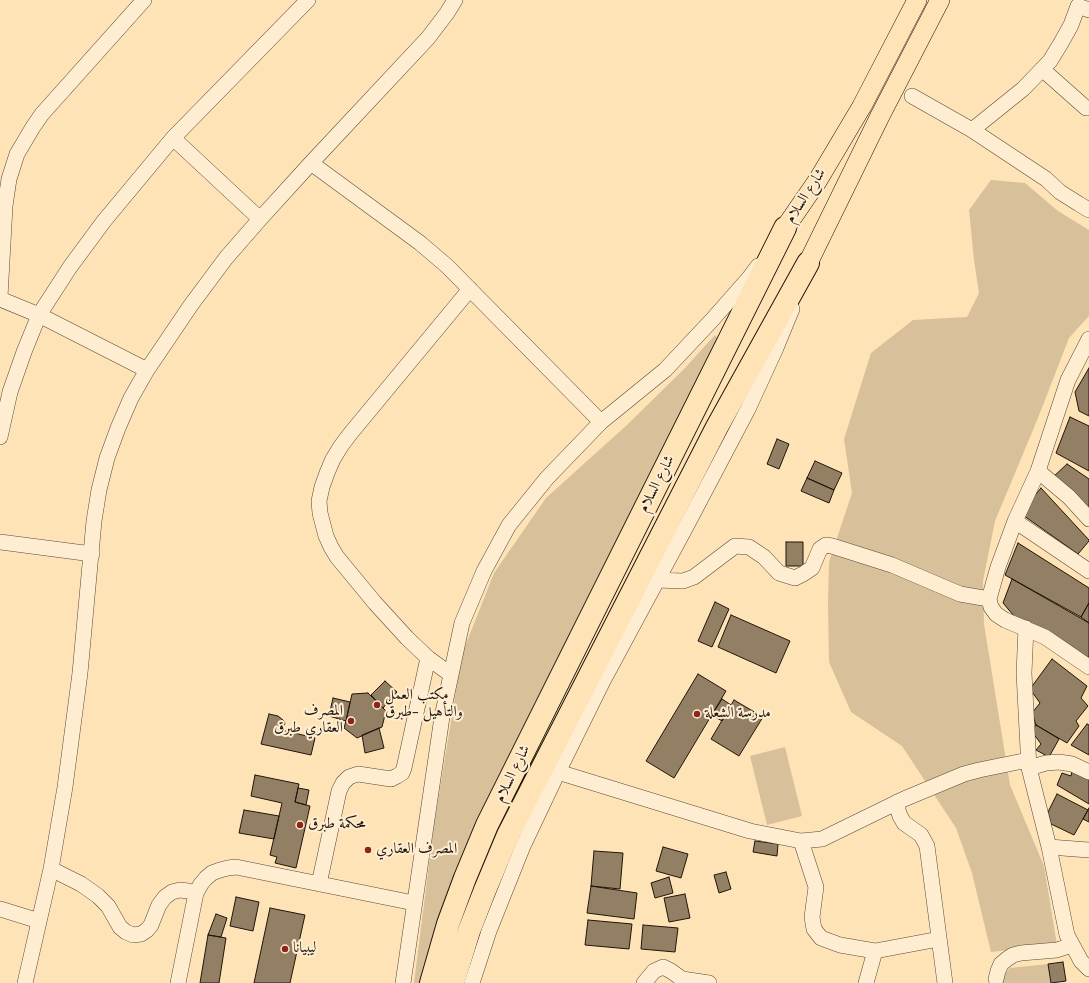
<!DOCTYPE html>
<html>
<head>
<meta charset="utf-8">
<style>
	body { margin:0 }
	canvas { display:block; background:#fee3b7 }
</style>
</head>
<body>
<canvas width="1089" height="983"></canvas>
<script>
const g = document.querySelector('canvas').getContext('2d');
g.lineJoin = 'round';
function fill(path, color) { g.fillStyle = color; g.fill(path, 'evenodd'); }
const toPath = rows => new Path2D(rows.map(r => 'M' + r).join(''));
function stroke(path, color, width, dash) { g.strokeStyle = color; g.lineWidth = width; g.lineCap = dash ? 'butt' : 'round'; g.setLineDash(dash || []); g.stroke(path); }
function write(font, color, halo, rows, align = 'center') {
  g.font = font + ' Cardo,Amiri,serif'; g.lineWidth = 4; g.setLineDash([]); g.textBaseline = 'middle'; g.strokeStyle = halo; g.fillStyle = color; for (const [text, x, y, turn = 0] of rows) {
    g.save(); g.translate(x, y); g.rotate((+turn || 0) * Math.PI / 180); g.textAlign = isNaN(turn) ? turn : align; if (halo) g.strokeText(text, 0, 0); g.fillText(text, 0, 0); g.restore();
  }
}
fill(toPath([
	[991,180,1025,183,1058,211,1089,230,1089,316,1069,338,1038,418,995,521,983,581,984,624,1010,785,1044,866,1057,945,991,952,972,873,956,828,902,746,851,712,829,662,828,603,829,562,852,493,844,439,871,353,913,320,967,317,979,293,974,260,969,210],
	[715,335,724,346,572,639,459,863,423,983,414,983,434,825,462,654,494,573,546,498,628,424,684,369],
	[785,747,802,816,767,825,750,756],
	[1048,964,1051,983,996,983,1010,968]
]), '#d8c09a');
const building = toPath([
	[1089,368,1089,416,1079,411,1075,392,1089,368],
	[1070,417,1089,426,1089,471,1056,453,1070,417],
	[777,439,789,444,779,469,767,464,777,439],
	[815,461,842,473,834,490,807,478,815,461],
	[1067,464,1089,479,1089,516,1052,478,1067,464],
	[807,478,834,490,829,503,801,491,807,478],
	[1041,488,1089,540,1089,541,1078,554,1020,513,1041,488],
	[786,542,803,542,803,566,786,566,786,542],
	[1018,543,1089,588,1089,603,1081,617,1005,575,1018,543],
	[1012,579,1089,623,1089,664,1014,616,1003,603,1012,579],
	[715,602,729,609,712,647,698,641,715,602],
	[1089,603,1089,623,1081,617,1089,603],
	[731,615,790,641,776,673,718,647,731,615],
	[1052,659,1087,686,1081,698,1088,706,1076,721,1079,726,1067,743,1036,725,1032,713,1040,703,1030,689,1052,659],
	[698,674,726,691,674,778,646,761,698,674],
	[385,681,397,692,383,708,371,695,385,681],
	[368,693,386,711,382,727,357,738,344,728,346,721,352,694,368,693],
	[333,698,350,702,346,721,329,716,333,698],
	[722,699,731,705,722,721,712,715,722,699],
	[734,700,763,717,739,756,711,739,734,700],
	[269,714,278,716,283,720,285,723,282,730,315,738,311,755,261,744,269,714],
	[1087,724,1089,725,1089,755,1071,745,1087,724],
	[1036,725,1059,739,1049,757,1036,750,1041,744,1036,737,1031,732,1036,725],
	[379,728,384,748,365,753,362,735,379,728],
	[1072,770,1089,777,1089,804,1057,785,1062,773,1071,776,1072,770],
	[255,775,299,784,295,802,310,806,296,868,275,863,277,857,270,855,282,803,251,796,255,775],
	[298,788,309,790,306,805,295,802,298,788],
	[1057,794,1088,810,1074,835,1051,824,1048,812,1057,794],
	[1089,808,1089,822,1083,819,1089,808],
	[244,810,279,816,274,839,239,833,244,810],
	[755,841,778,844,777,856,753,852,755,841],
	[663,847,688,854,681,878,656,871,663,847],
	[594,851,623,853,620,889,591,886,594,851],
	[726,872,731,889,719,893,714,875,726,872],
	[669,877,673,893,655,898,651,883,669,877],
	[591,886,637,893,634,919,587,913,591,886],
	[685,894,690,918,669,922,664,898,685,894],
	[236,897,259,902,253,931,230,926,236,897],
	[270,908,305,915,290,983,254,983,270,908],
	[216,914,227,918,221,937,208,935,216,914],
	[588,920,632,924,629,949,585,945,588,920],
	[643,925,678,928,675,952,641,949,643,925],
	[208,935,226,938,219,983,200,983,208,935],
	[1063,962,1066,981,1051,983,1048,964,1063,962]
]);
fill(building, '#938064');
stroke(building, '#20150b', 1);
const minor = toPath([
	[1042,69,1086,108],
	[912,96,972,130,1046,179,1060,192,1079,204,1089,210],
	[972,130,1023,89,1050,61,1061,43,1071,25,1078,6,1089,10],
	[173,138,260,219],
	[311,163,420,243,447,266,601,422],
	[0,297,5,206,9,179,17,154,33,127,42,114,144,0],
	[0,299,39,315,147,370],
	[1089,339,1068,380,1038,471,1015,521,998,567,989,599,991,607,996,614,1005,620,1045,637,1089,667],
	[0,437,10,392,24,352,39,315,70,267,104,221,173,138,308,0],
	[1038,471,1069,497,1089,519],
	[1015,521,1089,571],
	[0,542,92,554],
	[657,580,683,581,694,577,735,546,749,547,764,557,779,573,795,578,803,574,812,568,820,549,826,545,832,546,892,565,960,594,989,599],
	[1026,628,1024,673,1029,768,1049,847,1067,935,1081,961,1089,969],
	[450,674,428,658,407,638,375,603,337,557,331,547,326,536,320,513,319,501,322,487,327,473,333,459,341,446,350,434,470,289],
	[1029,768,1046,763,1059,762,1072,764,1089,772],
	[558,772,750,831,801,841,822,839,904,799,964,774,979,770,1028,760],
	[897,802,898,810,900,816,904,823,921,835,927,846,945,983],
	[801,841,816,887,812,917,814,929,821,938,840,945,875,951,939,939],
	[1049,847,1089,850],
	[51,869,81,884,98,896,108,906,120,927,126,932,133,935,141,934,147,930,151,925,159,905,165,897,172,892,180,890,188,891,196,893],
	[319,884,339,791,343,783,349,777,358,774,391,779,397,776,402,773,404,768,428,658],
	[0,909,39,921],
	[682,979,709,983],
	[996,979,998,971,1001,964,1007,959,1013,955,1021,953,1057,950,1072,945],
	[25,983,51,869,65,787,80,673,94,521,99,490,107,458,118,428,131,398,147,370,191,305,226,258,260,219,311,163,428,38,447,13,455,0],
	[178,983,196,893,201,884,206,878,212,873,220,870,228,868,236,867,414,903],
	[403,983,442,717,462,623,484,571,509,525,547,478,601,422,665,370,712,320,749,278,758,266],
	[472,983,489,931,523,846,558,772,603,681,687,525,748,409,776,348,792,309],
	[644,983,654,971,663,967,671,971,682,979,683,983],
	[866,983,875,951]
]);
const major = toPath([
	[785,228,818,180,862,106,917,0],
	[808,263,880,116,940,0]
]);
const highway = toPath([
	[431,983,448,924,465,878,487,825,785,228],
	[453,983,469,931,485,890,508,835,717,427,808,263]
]);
stroke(minor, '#584836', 16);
stroke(major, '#20150b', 20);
stroke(highway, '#20150b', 24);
stroke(minor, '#feedd0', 15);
stroke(major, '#fee3b7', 19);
stroke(highway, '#fee3b7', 22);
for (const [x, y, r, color] of [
	[377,705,4,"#8f2418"],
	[697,714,4,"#8f2418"],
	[351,721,4,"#8f2418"],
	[300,825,4,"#8f2418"],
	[368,850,4,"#8f2418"],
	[285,949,4,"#8f2418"]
]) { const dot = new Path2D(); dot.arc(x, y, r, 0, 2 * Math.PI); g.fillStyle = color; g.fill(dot); stroke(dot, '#feedd0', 1.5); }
write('15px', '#20150b', '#feedd0', [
	["شارع السلام",806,196,-57],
	["شارع السلام",657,484,-63],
	["شارع السلام",513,774,-64]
]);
write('15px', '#20150b', '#feedd0', [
	["مكتب العمل",385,696],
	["والتأهيل -طبرق",385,713],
	["المصرف",343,712,"right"],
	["العقاري طبرق",343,729,"right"],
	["مدرسة الشعلة",705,714],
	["محكمة طبرق",308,825],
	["المصرف العقاري",376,850],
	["ليبيانا",293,949]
], 'left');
</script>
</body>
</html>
